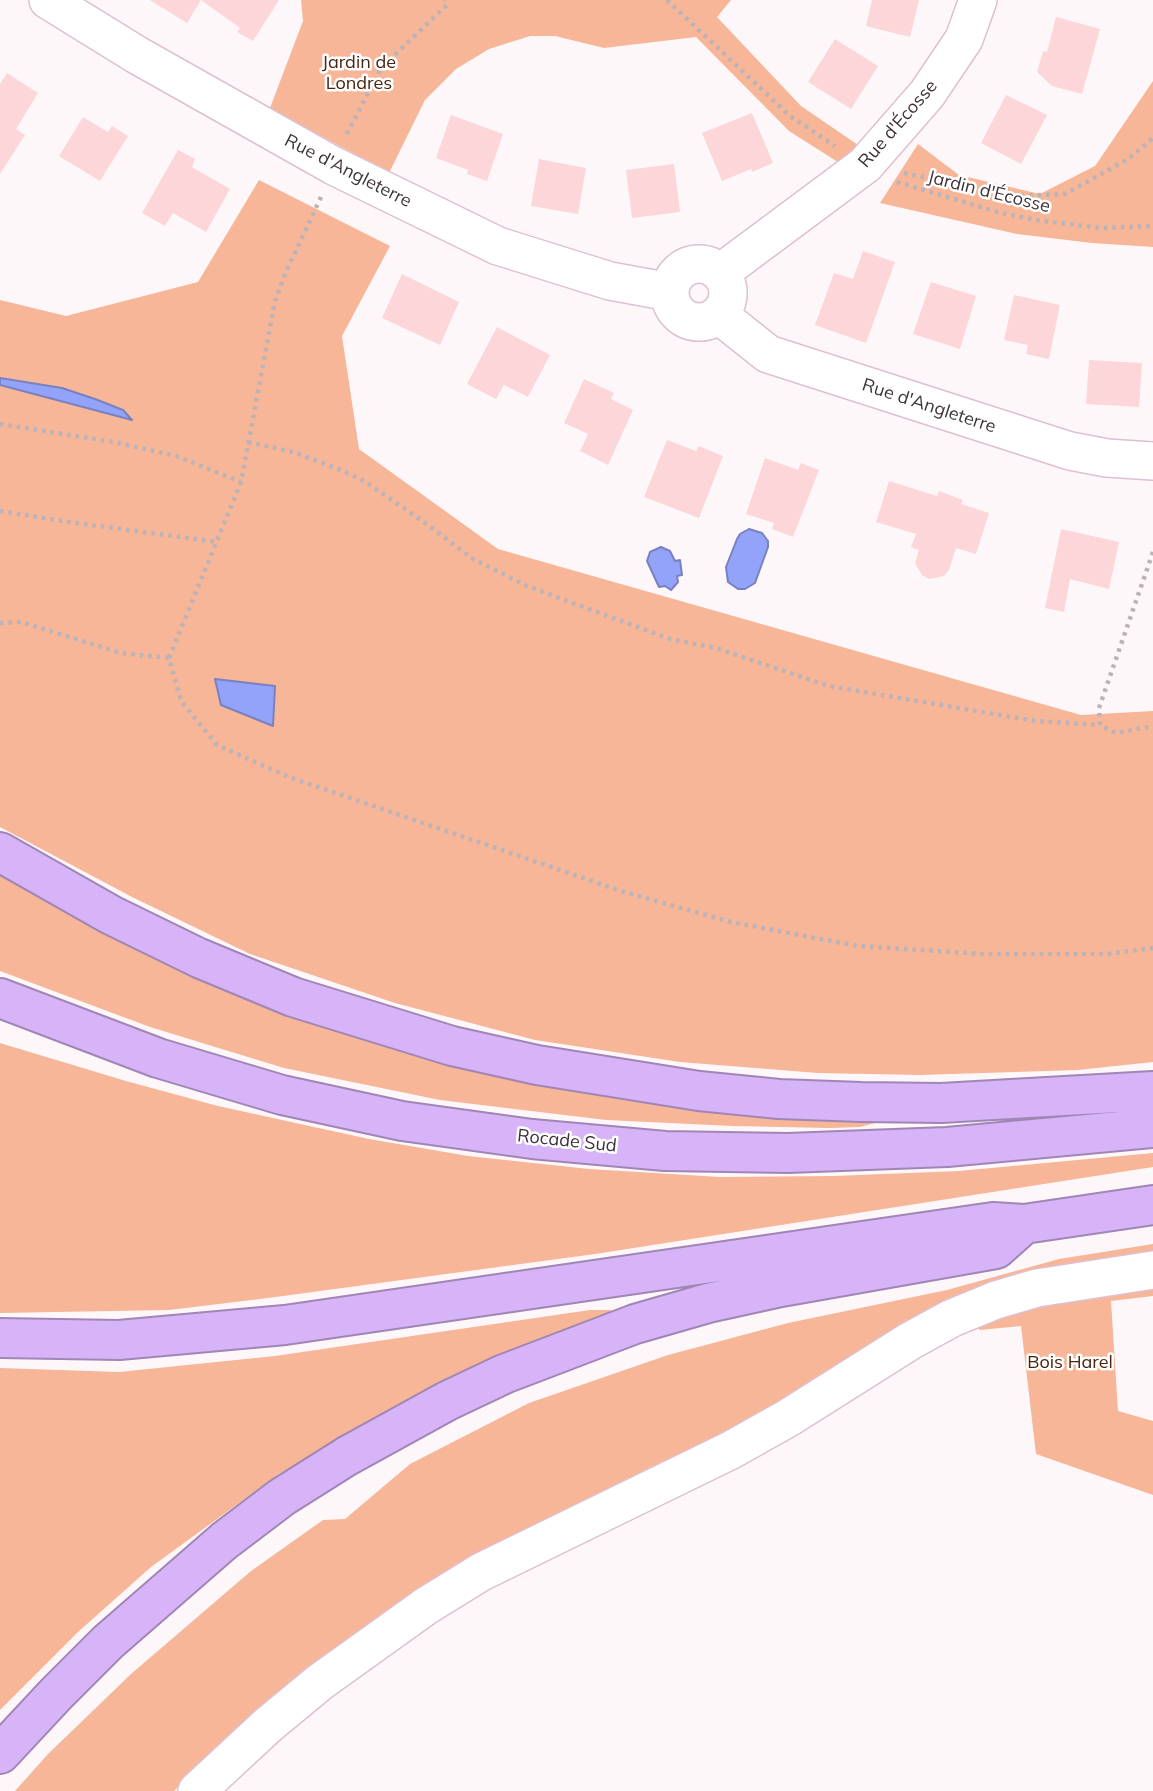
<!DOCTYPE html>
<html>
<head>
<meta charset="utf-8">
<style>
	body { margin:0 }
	canvas { display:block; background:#fdf7fa }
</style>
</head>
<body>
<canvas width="1153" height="1791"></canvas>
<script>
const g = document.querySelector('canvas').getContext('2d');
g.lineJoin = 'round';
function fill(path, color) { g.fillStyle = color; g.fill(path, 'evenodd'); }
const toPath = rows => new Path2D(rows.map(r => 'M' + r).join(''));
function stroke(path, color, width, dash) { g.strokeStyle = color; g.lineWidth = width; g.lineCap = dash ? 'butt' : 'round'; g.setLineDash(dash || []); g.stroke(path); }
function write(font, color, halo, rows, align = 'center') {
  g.font = font + ' Mulish,sans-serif'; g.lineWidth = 5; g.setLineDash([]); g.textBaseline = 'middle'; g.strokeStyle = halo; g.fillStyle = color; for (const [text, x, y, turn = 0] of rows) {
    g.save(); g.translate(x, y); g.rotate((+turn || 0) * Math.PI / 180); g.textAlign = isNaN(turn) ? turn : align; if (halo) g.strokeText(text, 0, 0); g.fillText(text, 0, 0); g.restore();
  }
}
fill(toPath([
	[301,0,731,0,717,17,801,106,861,147,841,164,789,131,696,37,604,48,555,36,530,36,489,49,456,69,425,100,389,173,270,108,303,21],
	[1153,81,1153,247,1092,243,1017,234,880,203,918,144,959,175,1040,194,1095,166],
	[259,180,390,246,342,336,359,449,498,549,1081,715,1153,711,1153,1062,1078,1070,920,1075,818,1073,680,1062,535,1040,395,1003,250,954,132,897,0,827,0,385,130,420,123,409,95,399,62,388,0,378,0,300,66,316,198,282],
	[0,870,301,1012,874,1113,875,1123,860,1127,829,1128,733,1126,606,1120,440,1100,284,1068,150,1027,0,971],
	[0,1043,126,1081,218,1106,369,1139,468,1156,589,1169,720,1177,834,1176,959,1171,1153,1153,1153,1167,595,1254,268,1298,169,1310,0,1313],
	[1153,1244,1153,1296,1111,1301,1118,1411,1153,1421,1153,1495,1036,1454,1021,1326,980,1330,947,1299,853,1361,202,1763,174,1791,15,1791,48,1754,131,1674,251,1571,323,1520,345,1519,410,1464,529,1403,668,1355,788,1323,947,1290,1059,1259],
	[590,1310,611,1310,608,1317,333,1443,279,1474,151,1567,78,1632,0,1710,0,1368,119,1372,275,1356]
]), '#f7b697');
const water = toPath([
	[0,378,62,388,95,399,123,410,132,420,0,385,0,378],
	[749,529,762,533,768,541,768,547,755,583,745,589,738,589,728,582,726,567,737,539,740,534,749,529],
	[661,547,670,551,675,561,680,560,682,575,677,576,678,582,671,590,665,586,659,587,647,561,650,552,661,547],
	[215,679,275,686,273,726,221,705,215,679]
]);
fill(water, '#92a3f9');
stroke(water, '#7981c0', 2);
fill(toPath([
	[150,0,279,0,253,41,237,32,240,28,201,0,187,23],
	[872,0,919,0,910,37,866,26],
	[1056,17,1100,29,1082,94,1052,86,1037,72,1043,51,1047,52],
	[835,39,878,66,851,109,808,82],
	[7,73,38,93,16,129,25,135,0,174,0,84],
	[1006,95,1047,115,1021,164,981,143],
	[752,113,773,163,752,172,751,169,722,181,702,133],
	[451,115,503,134,487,181,467,174,468,170,436,158],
	[83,117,108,132,112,126,128,136,100,181,59,156],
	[178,150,195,159,192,167,230,189,206,232,173,213,165,226,142,213],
	[539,159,586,168,578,214,531,206],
	[674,164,680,212,632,218,626,170],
	[863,251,895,262,866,343,815,325,834,273,853,279],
	[402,274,459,302,440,345,382,318],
	[931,282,976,296,960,349,913,334],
	[1014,295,1060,305,1049,359,1026,354,1028,345,1004,340],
	[497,327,550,355,528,397,504,385,496,399,467,384],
	[1089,360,1142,363,1139,407,1086,404],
	[584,379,614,393,611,399,633,410,608,465,580,451,588,434,564,423],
	[667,440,696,451,699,446,723,456,699,518,644,497],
	[765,458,798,470,801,463,819,470,793,537,772,529,774,523,746,514],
	[889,481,937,496,939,491,963,500,961,504,989,513,976,554,956,548,949,570,944,576,929,579,922,575,915,563,919,550,911,547,916,534,876,522],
	[1061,529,1119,542,1109,589,1070,579,1064,612,1045,608]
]), '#fcd6d9');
const street = toPath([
	[48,0,137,55,334,166,498,246,610,281,670,292],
	'670 293a29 29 0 1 1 58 0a29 29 0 1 1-58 0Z',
	[720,273,865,165,927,94,964,39,978,0],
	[719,315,768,354,1070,451,1107,458,1153,461],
	[197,1791,268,1725,320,1682,426,1606,481,1572,731,1450,788,1418,910,1341,952,1318,996,1300,1037,1288,1153,1270]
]);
const highway = toPath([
	[0,852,111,915,199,958,293,997,452,1046,537,1065,699,1091,779,1099,861,1102,941,1103,1153,1091],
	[0,998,158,1058,282,1095,402,1121,532,1139,665,1151,788,1153,947,1147,1153,1128],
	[0,1338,119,1340,285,1325,993,1222,1024,1224,1153,1205],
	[0,1754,56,1694,108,1642,224,1541,282,1497,347,1456,447,1401,504,1374,635,1324,708,1303,781,1287,996,1249,1024,1224]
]);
stroke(street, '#dec0d2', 40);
stroke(highway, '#a186b5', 42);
stroke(toPath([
	[667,0,790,116,835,146],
	[347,134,381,68,447,5,445,0],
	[904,173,1014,196,1065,194,1128,159,1153,138],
	[897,182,1001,213,1036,220,1101,228,1153,226],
	[321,197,285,274,275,301,241,482,169,658,181,701,217,745,289,777,624,892,731,922,858,946,982,954,1107,954,1153,948],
	[0,424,114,442,176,456,241,482],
	[248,442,293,452,336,468,364,481,428,525,473,559,527,586,670,639,716,648,829,686,1036,721,1100,725],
	[0,511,69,522,217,542],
	[1153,552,1099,708,1100,725,1116,733,1153,726],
	[0,623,21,622,121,653,169,658]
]), '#bbb3b8', 4.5, [3.5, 5]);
stroke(street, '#fff', 37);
stroke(highway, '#d6b4f7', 38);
write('18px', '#482411', '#fff', [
	["Jardin de",359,63],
	["Londres",359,84],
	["Bois Harel",1070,1363]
]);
write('18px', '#3e323a', '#fff', [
	["Rue d'Écosse",898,124,-49],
	["Rue d'Angleterre",348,171,27],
	["Jardin d'Écosse",989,192,14],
	["Rue d'Angleterre",929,406,18],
	["Rocade Sud",567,1141,6]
]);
</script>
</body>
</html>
